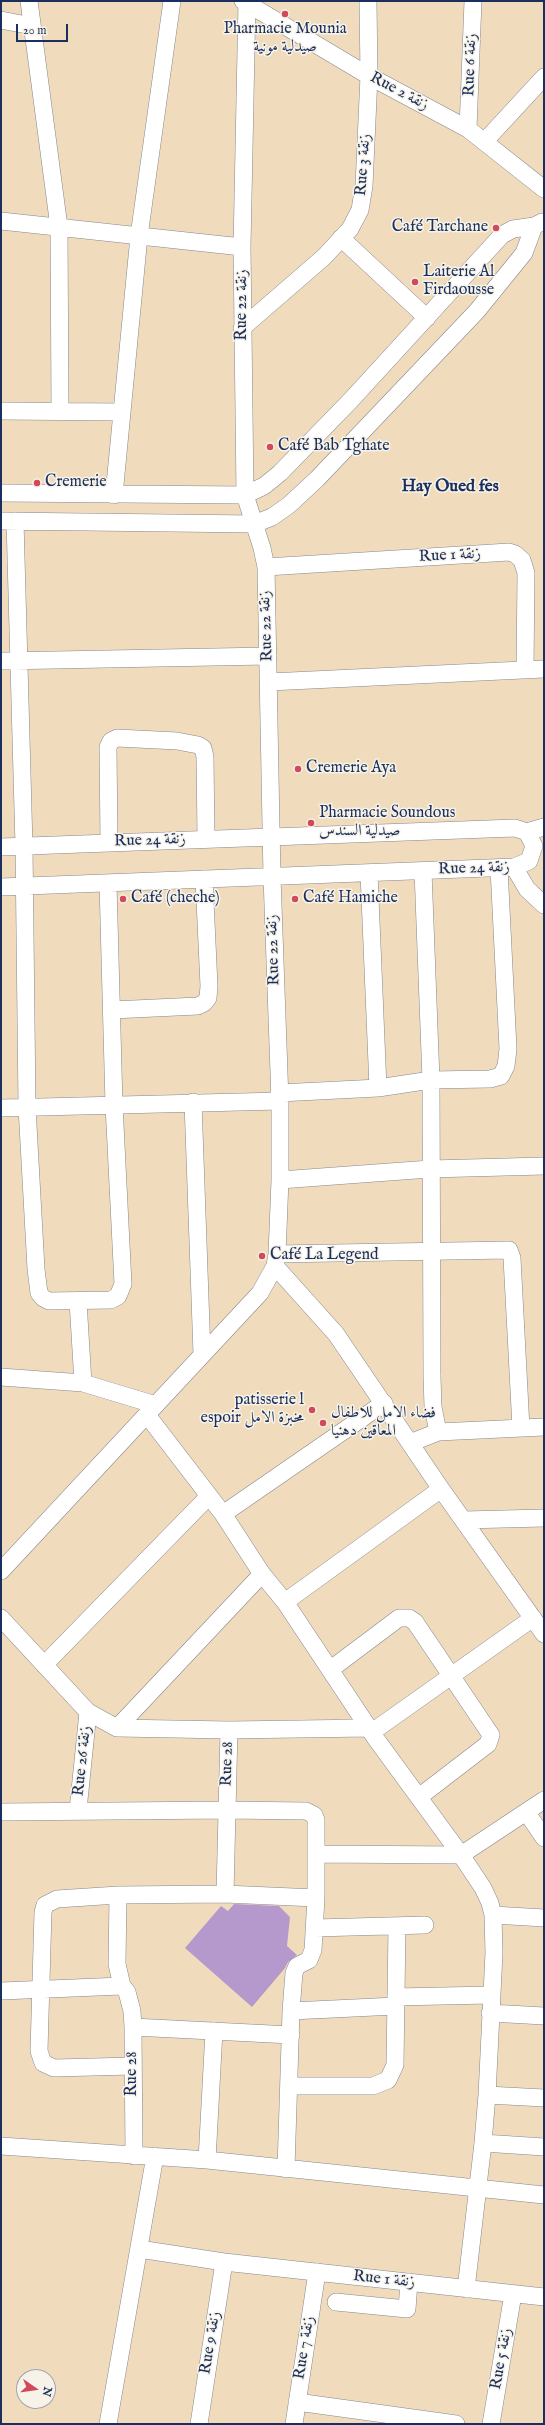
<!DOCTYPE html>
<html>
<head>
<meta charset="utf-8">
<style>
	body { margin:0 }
	#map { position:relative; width:545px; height:2425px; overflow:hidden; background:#f0dcbc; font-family:"IM FELL English",serif }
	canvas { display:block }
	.frame { position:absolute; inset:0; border:2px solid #1b2f5e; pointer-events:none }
	.north { position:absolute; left:16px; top:2369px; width:40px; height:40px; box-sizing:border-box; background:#f7f3e8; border:1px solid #9fa5b1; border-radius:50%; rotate:103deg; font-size:11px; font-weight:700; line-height:16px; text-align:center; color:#1b2f5e }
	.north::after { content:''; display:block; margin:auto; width:14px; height:18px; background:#d1495b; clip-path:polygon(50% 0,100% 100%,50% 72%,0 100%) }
	.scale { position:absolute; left:16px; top:24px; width:52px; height:18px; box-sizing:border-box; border:2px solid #1b2f5e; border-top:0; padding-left:5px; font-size:12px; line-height:14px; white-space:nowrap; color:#1b2f5e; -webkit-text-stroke:3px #f7f3e8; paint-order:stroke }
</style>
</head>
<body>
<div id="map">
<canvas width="545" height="2425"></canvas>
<div class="frame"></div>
<div class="north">N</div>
<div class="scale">20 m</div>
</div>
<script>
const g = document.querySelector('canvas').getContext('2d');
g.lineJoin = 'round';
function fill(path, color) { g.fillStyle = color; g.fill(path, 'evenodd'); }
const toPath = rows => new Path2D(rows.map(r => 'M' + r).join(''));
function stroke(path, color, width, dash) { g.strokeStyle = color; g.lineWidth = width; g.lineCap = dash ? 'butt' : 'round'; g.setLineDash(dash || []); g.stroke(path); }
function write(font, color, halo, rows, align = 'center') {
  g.font = font + ' "IM FELL English",Amiri,serif'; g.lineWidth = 3; g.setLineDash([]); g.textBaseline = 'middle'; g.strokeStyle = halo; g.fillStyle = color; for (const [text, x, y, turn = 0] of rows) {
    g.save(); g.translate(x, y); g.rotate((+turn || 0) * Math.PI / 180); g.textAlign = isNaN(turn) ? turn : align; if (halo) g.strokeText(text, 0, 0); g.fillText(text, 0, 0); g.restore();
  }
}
fill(toPath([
	[234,1904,279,1906,290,1917,287,1946,297,1955,288,1962,285,1968,252,2007,185,1948,221,1906,228,1911]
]), '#b599cc');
const minor = toPath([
	[29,1,59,227,60,410],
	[243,1,369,76,468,129,544,189],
	[1,20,32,26],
	[468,129,473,1],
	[485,141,544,77],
	[1,221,242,247],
	[341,238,427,318],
	[242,328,324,257,350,229,360,210,364,186,369,76,368,1],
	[1,411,122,412],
	[1,493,245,495,264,486,280,473,351,400,502,235,513,229,534,226,542,222],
	[114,495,139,236,172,1],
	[1,521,254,524,272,517,289,505,317,479,477,311,524,253,534,226],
	[15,521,24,846,27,1107,36,1269,39,1293,43,1298,49,1301,111,1300,118,1296,123,1284,114,1105,108,883],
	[266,567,509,552,515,554,522,560,526,573,525,670],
	[1,661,268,656],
	[269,682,544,669],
	[527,832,544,827],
	[109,843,108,747,111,741,117,738,177,741,198,745,203,748,205,757,206,839],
	[1,847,515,828,527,832,534,846,529,861,514,867,1,887],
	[514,867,527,889,544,905],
	[423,871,431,1080,432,1376,433,1407,438,1432],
	[369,873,378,1088],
	[112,1010,198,1006,204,1003,208,998,209,986,204,879],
	[279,1093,378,1088,431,1080,490,1079,501,1076,506,1066,508,1049,499,868],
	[193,1102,202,1354],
	[1,1108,280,1101],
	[280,1180,430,1169,544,1166],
	[277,1254,509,1250,512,1258,521,1428],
	[275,1266,336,1334,441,1489,544,1634],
	[78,1301,83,1383],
	[1,1377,83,1383,156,1405],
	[147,1415,223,1514,262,1574,285,1602,376,1739,461,1855,483,1888,490,1903,493,1915,494,1953,487,2095,483,2143,466,2289],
	[410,1443,438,1432,544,1427],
	[223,1514,384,1403],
	[464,1520,544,1518],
	[1,1571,260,1293,275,1266,277,1254,280,1180,280,1101,272,877,266,567,262,548,245,495,242,247,247,1],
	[285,1602,441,1489],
	[1,1618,88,1712,117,1728,229,1730,370,1728],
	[44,1665,209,1496],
	[331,1669,399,1618,409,1618,415,1622,491,1735,488,1744,419,1797],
	[117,1728,262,1574],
	[372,1732,533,1618],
	[78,1810,88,1712],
	[1,1812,227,1810,306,1811,314,1815,316,1820,316,1898,313,1950,309,1960,297,1966,294,1973,291,2011,286,2169],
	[527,1813,544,1838],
	[316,1854,461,1855,544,1800],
	[225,1894,229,1730],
	[118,1895,117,1964,122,1986],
	[493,1915,544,1918],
	[315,1928,425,1925],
	[1,1991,122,1986,127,1992,132,2011,133,2027,134,2156],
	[396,1997,490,1995],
	[291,2011,396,2006],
	[490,2013,544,2016],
	[133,2027,291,2035],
	[133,2066,54,2068,43,2063,39,2051,43,1912,45,1905,57,1899,118,1895,225,1894,316,1898],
	[289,2086,373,2086,388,2080,395,2065,397,1926],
	[487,2095,544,2098],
	[483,2143,544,2147],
	[1,2146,207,2160,544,2195],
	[207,2160,214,2031],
	[139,2249,224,2262,544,2297],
	[336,2302,407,2309,409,2282],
	[297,2402,456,2424],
	[108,2424,155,2156],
	[199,2424,224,2262],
	[294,2424,317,2272],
	[491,2424,513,2294]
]);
stroke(minor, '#86868d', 18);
stroke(minor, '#fff', 17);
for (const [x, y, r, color] of [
	[285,14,4,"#d1495b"],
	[496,228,4,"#d1495b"],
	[415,282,4,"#d1495b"],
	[270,447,4,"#d1495b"],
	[37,483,4,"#d1495b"],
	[298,769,4,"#d1495b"],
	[311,823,4,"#d1495b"],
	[123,899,4,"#d1495b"],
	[295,899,4,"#d1495b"],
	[262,1256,4,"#d1495b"],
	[312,1410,4,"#d1495b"],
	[323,1423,4,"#d1495b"]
]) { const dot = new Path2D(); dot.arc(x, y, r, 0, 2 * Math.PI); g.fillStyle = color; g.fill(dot); stroke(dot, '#f7f3e8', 1.5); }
write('16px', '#1b2f5e', '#f7f3e8', [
	["Pharmacie Mounia",285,30,"center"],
	["صيدلية مونية",285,48,"center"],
	["Café Tarchane",488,228,"right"],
	["Laiterie Al",423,273],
	["Firdaousse",423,291],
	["Café Bab Tghate",278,447],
	["Cremerie",45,483],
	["Cremerie Aya",306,769],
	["Pharmacie Soundous",319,814],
	["صيدلية السندس",319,832],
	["Café (cheche)",131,899],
	["Café Hamiche",303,899],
	["Café La Legend",270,1256],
	["patisserie l",304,1401,"right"],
	["espoir مخبزة الامل",304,1419,"right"],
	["فضاء الامل للاطفال",331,1414],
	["المعاقين دهنيا",331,1432]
], 'left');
write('16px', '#1b2f5e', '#f7f3e8', [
	["Rue 6 زنقة",471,65,-88],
	["Rue 2 زنقة",399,92,28],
	["Rue 3 زنقة",364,165,-86],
	["Rue 22 زنقة",243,305,-90],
	["Rue 1 زنقة",450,556,-3],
	["Rue 22 زنقة",267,626,-92],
	["Rue 24 زنقة",150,841,-2],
	["Rue 24 زنقة",474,869,-2],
	["Rue 22 زنقة",274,950,-92],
	["Rue 26 زنقة",83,1761,-84],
	["Rue 28",228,1764,-88],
	["Rue 28",133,2074,-90],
	["Rue 1 زنقة",384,2280,6],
	["Rue 9 زنقة",211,2343,-81],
	["Rue 7 زنقة",305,2348,-81],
	["Rue 5 زنقة",502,2359,-80]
]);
write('bold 17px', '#1b2f5e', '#f7f3e8', [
	["Hay Oued fes",450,488]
]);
</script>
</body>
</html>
